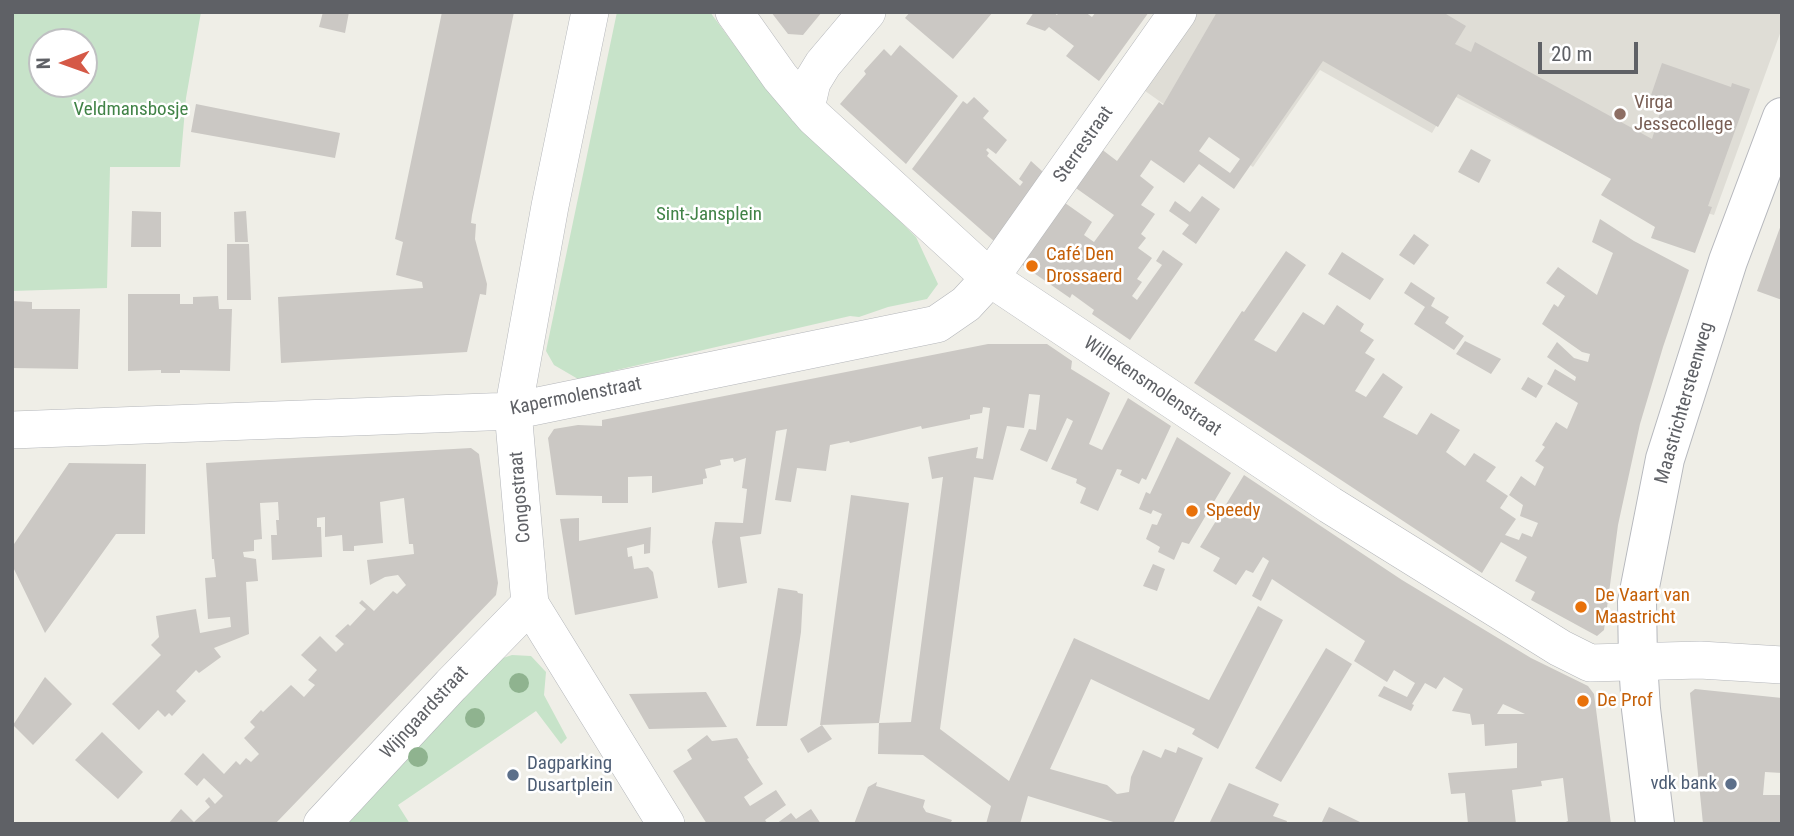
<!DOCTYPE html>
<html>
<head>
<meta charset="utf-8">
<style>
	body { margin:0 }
	#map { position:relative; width:1794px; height:836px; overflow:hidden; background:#efeee7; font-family:"Roboto Condensed",sans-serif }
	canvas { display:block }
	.frame { position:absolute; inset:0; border:14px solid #5f6166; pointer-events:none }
	.north { position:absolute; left:28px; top:28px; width:70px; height:70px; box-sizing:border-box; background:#fff; border:2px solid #bfc0c2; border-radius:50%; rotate:269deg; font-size:19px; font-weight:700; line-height:28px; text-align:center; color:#5f6166 }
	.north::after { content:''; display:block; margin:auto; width:24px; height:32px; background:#d55947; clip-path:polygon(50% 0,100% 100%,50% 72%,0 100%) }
	.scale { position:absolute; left:1538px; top:42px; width:100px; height:32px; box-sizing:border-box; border:4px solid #5f6166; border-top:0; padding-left:9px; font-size:21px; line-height:24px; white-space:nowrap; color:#5f6166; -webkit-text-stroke:5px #fff; paint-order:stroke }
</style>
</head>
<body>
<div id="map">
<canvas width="1794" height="836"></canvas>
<div class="frame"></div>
<div class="north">N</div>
<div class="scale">20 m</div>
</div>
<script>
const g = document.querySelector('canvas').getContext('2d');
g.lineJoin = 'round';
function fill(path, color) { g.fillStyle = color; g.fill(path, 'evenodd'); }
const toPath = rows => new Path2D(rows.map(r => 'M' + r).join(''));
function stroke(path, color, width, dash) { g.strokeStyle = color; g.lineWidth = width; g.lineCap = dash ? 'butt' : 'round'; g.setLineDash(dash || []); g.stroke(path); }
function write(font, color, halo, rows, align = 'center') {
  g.font = font + ' "Roboto Condensed",sans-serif'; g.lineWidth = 5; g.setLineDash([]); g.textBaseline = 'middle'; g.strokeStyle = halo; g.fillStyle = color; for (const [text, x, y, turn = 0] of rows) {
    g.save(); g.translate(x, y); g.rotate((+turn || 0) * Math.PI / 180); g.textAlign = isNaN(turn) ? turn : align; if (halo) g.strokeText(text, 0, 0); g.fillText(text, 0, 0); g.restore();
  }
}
fill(toPath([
	[1189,12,1782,12,1782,28,1714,215,1650,197,1454,96,1432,133,1320,70,1253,167,1138,86]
]), '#dfddd6');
fill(toPath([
	[12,12,201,12,186,98,180,167,110,167,107,288,12,291],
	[84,42,84,84,42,84,42,42],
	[617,12,710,12,766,88,916,237,938,284,927,299,888,307,859,317,850,316,578,379,554,365,546,351],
	[512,655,531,656,546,672,544,695,567,738,561,744,536,711,398,805,410,824,347,824,494,661]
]), '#c7e3c9');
fill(toPath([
	[323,12,349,12,345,33,319,27],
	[442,12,514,12,472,215,471,223,476,224,475,239,487,284,486,295,480,294,467,352,281,363,278,297,423,288,422,282,396,275,403,242,395,239],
	[771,12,822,12,803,35,788,34],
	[910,12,993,12,953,59,905,18],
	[1034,12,1053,12,1057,15,1059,12,1085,12,1092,17,1096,12,1149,12,1099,81,1066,56,1074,46,1049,27,1045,31,1026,24],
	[1217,12,1447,12,1446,14,1466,26,1455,44,1471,52,1475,42,1652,139,1661,110,1648,104,1662,63,1731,87,1732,83,1750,89,1708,206,1712,207,1695,253,1651,238,1655,227,1601,195,1611,179,1458,94,1438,127,1323,61,1234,189,1199,164,1184,183,1151,160,1140,176,1154,187,1141,205,1155,214,1141,234,1146,238,1138,248,1152,258,1137,279,1142,282,1132,296,1137,300,1162,265,1156,261,1163,250,1183,264,1130,340,1092,314,1094,310,1072,294,1070,298,1015,260,1058,198,1092,222,1084,235,1094,242,1114,215,1073,186,1100,148,1117,161,1159,102,1163,105],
	[1209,137,1240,159,1230,173,1199,151],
	[900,45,958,96,906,164,840,104,866,74,864,71,884,49,891,56],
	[974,97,989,111,983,118,1007,140,996,154,988,148,986,150,989,153,987,156,1020,186,1023,182,1019,179,1031,161,1053,181,1003,249,912,169,963,101,967,104],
	[196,104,340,133,335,158,191,132],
	[1471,149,1491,160,1479,183,1458,172],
	[1202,196,1220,209,1196,244,1182,234,1189,225,1169,211,1175,201,1190,212],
	[132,211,161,212,161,247,131,247],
	[246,211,248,242,235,242,234,212],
	[1600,219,1634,241,1689,270,1663,347,1640,424,1618,525,1604,630,1597,636,1531,600,1535,592,1515,581,1527,557,1501,542,1482,573,1194,383,1242,311,1244,312,1286,251,1306,265,1254,340,1276,352,1303,312,1324,325,1337,305,1364,324,1360,331,1374,340,1365,353,1375,359,1355,391,1366,397,1383,373,1403,387,1383,417,1417,435,1431,413,1460,430,1446,452,1465,466,1474,453,1496,467,1486,481,1508,496,1500,508,1516,519,1505,535,1519,540,1522,533,1532,537,1538,523,1520,516,1523,505,1509,495,1521,476,1535,486,1544,467,1535,461,1545,447,1542,445,1556,422,1567,429,1578,403,1547,384,1555,369,1575,381,1576,377,1547,357,1557,342,1574,358,1588,362,1590,354,1582,352,1542,324,1554,304,1558,307,1565,296,1546,283,1558,267,1597,295,1613,253,1592,242],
	[1782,222,1782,300,1757,291],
	[1414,234,1429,245,1414,265,1399,255],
	[227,244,249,244,251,300,227,300],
	[1342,252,1384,279,1370,300,1328,274],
	[1411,282,1435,298,1431,306,1449,317,1445,323,1464,336,1454,350,1414,324,1425,307,1404,293],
	[128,294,180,294,180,304,193,304,193,297,218,296,219,309,232,309,230,371,180,370,180,373,161,373,161,370,128,371],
	[12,301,32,302,32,309,80,309,78,369,12,368],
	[1465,341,1501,359,1491,374,1456,354],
	[988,344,1047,344,1072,361,1071,369,1110,393,1089,444,1102,450,1128,398,1171,426,1146,480,1142,478,1139,484,1120,475,1122,470,1117,469,1098,511,1080,503,1086,488,1076,483,1077,479,1051,469,1073,421,1067,418,1047,462,1020,450,1029,429,1036,430,1040,395,1029,394,1024,428,1007,426,993,480,974,477,940,729,1009,781,1074,638,1209,700,1258,606,1283,620,1218,749,1192,734,1195,729,1091,679,1050,769,1107,785,1117,794,1129,792,1131,777,1143,750,1161,758,1165,749,1176,753,1178,747,1203,758,1173,824,1120,824,1028,796,1020,824,986,824,991,806,923,755,878,754,879,723,911,722,943,477,932,479,928,457,978,447,976,458,983,459,990,408,983,407,982,413,970,415,970,419,922,429,921,426,850,443,849,441,830,445,826,471,797,468,791,502,775,500,787,429,776,431,761,534,740,537,747,583,718,588,712,542,715,522,743,523,747,489,742,488,746,458,734,462,733,458,720,460,721,465,705,469,707,478,703,479,703,484,652,493,652,476,628,477,628,503,602,503,602,496,556,495,548,438,554,429,578,425,602,426,602,420,628,415],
	[1528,377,1543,386,1536,398,1521,389],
	[1177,437,1231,473,1189,544,1182,542,1174,560,1158,552,1160,547,1146,539,1152,524,1157,525,1162,514,1153,510,1151,514,1139,509,1146,492,1150,494],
	[471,448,479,454,498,583,496,595,275,824,168,824,181,809,194,822,210,807,205,801,209,797,215,804,223,796,204,778,197,786,184,774,203,753,224,774,236,761,240,765,246,758,251,762,259,754,244,738,255,727,250,722,261,710,263,712,291,685,304,697,315,685,308,680,317,670,301,655,320,636,336,652,344,644,335,636,348,624,350,626,366,609,359,603,362,600,374,611,393,591,397,594,406,585,398,575,385,577,370,585,367,560,414,554,413,544,409,544,404,498,380,502,383,543,354,546,354,551,343,551,342,535,325,537,325,517,317,518,317,527,321,527,322,557,272,560,271,535,277,535,276,520,279,520,278,502,260,503,262,539,254,540,254,551,243,552,244,557,256,559,258,581,246,582,249,634,214,648,221,657,199,673,196,670,176,691,186,701,172,716,169,713,165,717,158,710,139,730,112,704,161,655,151,645,159,637,156,616,196,609,200,633,231,627,230,617,208,619,205,578,216,577,214,559,212,559,206,463],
	[69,463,146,464,145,534,116,534,45,633,12,565,12,547],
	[1244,475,1402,580,1531,658,1588,686,1594,694,1611,824,1561,824,1568,821,1563,778,1541,781,1542,786,1512,790,1516,824,1468,824,1465,793,1451,794,1448,773,1517,768,1517,743,1485,746,1484,724,1472,725,1470,714,1452,711,1463,689,1444,677,1436,689,1425,683,1412,704,1414,705,1411,711,1378,696,1384,686,1407,697,1415,683,1394,670,1387,682,1354,661,1365,641,1272,579,1261,601,1252,596,1269,561,1263,557,1253,573,1246,570,1236,585,1213,571,1220,558,1200,547],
	[1503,704,1525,714,1497,714],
	[851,495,909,503,879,723,820,725],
	[579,518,579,541,651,527,650,553,644,554,644,544,627,548,628,557,632,556,634,569,648,567,653,572,658,598,575,615,560,519],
	[1153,564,1165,569,1157,591,1143,586],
	[778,588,797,591,798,593,803,594,801,632,787,726,756,726],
	[1326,648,1352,664,1281,782,1255,768],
	[45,677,72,704,33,745,13,725],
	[1695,689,1782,698,1782,773,1765,772,1763,795,1782,795,1782,824,1703,824,1690,693],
	[706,692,727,727,649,729,629,694],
	[822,725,832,739,808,753,800,739],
	[102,732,143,772,118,799,75,760],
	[707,735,712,741,737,738,749,758,747,759,763,784,744,797,750,806,776,790,786,805,765,820,768,824,707,824,673,771,692,759,687,750],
	[877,782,876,786,925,800,923,807,926,812,952,820,950,824,854,824,868,787],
	[1229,783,1279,804,1273,816,1287,821,1286,824,1209,824],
	[1329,807,1358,821,1364,824,1321,824],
	[811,809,821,824,776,824,791,813,796,819]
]), '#cbc8c4');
const minor = toPath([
	[590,12,550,206,513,411,530,604,666,824],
	[734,12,780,77,814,117,990,278,1330,505,1560,648,1590,663,1700,660,1782,665],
	[806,108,812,82,823,64,867,12],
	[12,430,513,411,937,324,966,304,990,278,1178,12],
	[322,824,451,685,530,604]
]);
const secondary = toPath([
	[1655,824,1641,709,1638,662,1637,602,1665,459,1728,261,1782,117]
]);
stroke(minor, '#b4b6ba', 38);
stroke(secondary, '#b6b8bd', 40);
stroke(minor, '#fff', 37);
stroke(secondary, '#fff', 38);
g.fillStyle = '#8fb38f';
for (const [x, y] of [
	[519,683],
	[475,718],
	[418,757]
]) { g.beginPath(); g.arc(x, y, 10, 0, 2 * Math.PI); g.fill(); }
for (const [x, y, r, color] of [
	[1620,114,7,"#8d6e63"],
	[1032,266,7,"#e8710a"],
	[1192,511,7,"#e8710a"],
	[1581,607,7,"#e8710a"],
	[1583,701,7,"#e8710a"],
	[513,775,7,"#5c6f8a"],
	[1731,784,7,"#5c6f8a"]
]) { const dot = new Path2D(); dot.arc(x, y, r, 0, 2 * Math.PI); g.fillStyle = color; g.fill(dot); stroke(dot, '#fff', 2.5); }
write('19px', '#785e54', '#fff', [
	["Virga",1634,103],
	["Jessecollege",1634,125]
], 'left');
write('19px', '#418347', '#fff', [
	["Veldmansbosje",131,110],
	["Sint-Jansplein",709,215]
]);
write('19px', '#5f6166', '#fff', [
	["Sterrestraat",1084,145,-55],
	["Willekensmolenstraat",1152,387,34],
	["Kapermolenstraat",576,397,-11],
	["Maastrichtersteenweg",1685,403,-74],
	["Congostraat",521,497,-95],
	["Wijngaardstraat",425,713,-47]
]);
write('19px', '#c56008', '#fff', [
	["Café Den",1046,255],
	["Drossaerd",1046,277],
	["Speedy",1206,511],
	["De Vaart van",1595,596],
	["Maastricht",1595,618],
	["De Prof",1597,701]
], 'left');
write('19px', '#4e5e75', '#fff', [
	["Dagparking",527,764],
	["Dusartplein",527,786],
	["vdk bank",1717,784,"right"]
], 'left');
</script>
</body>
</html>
